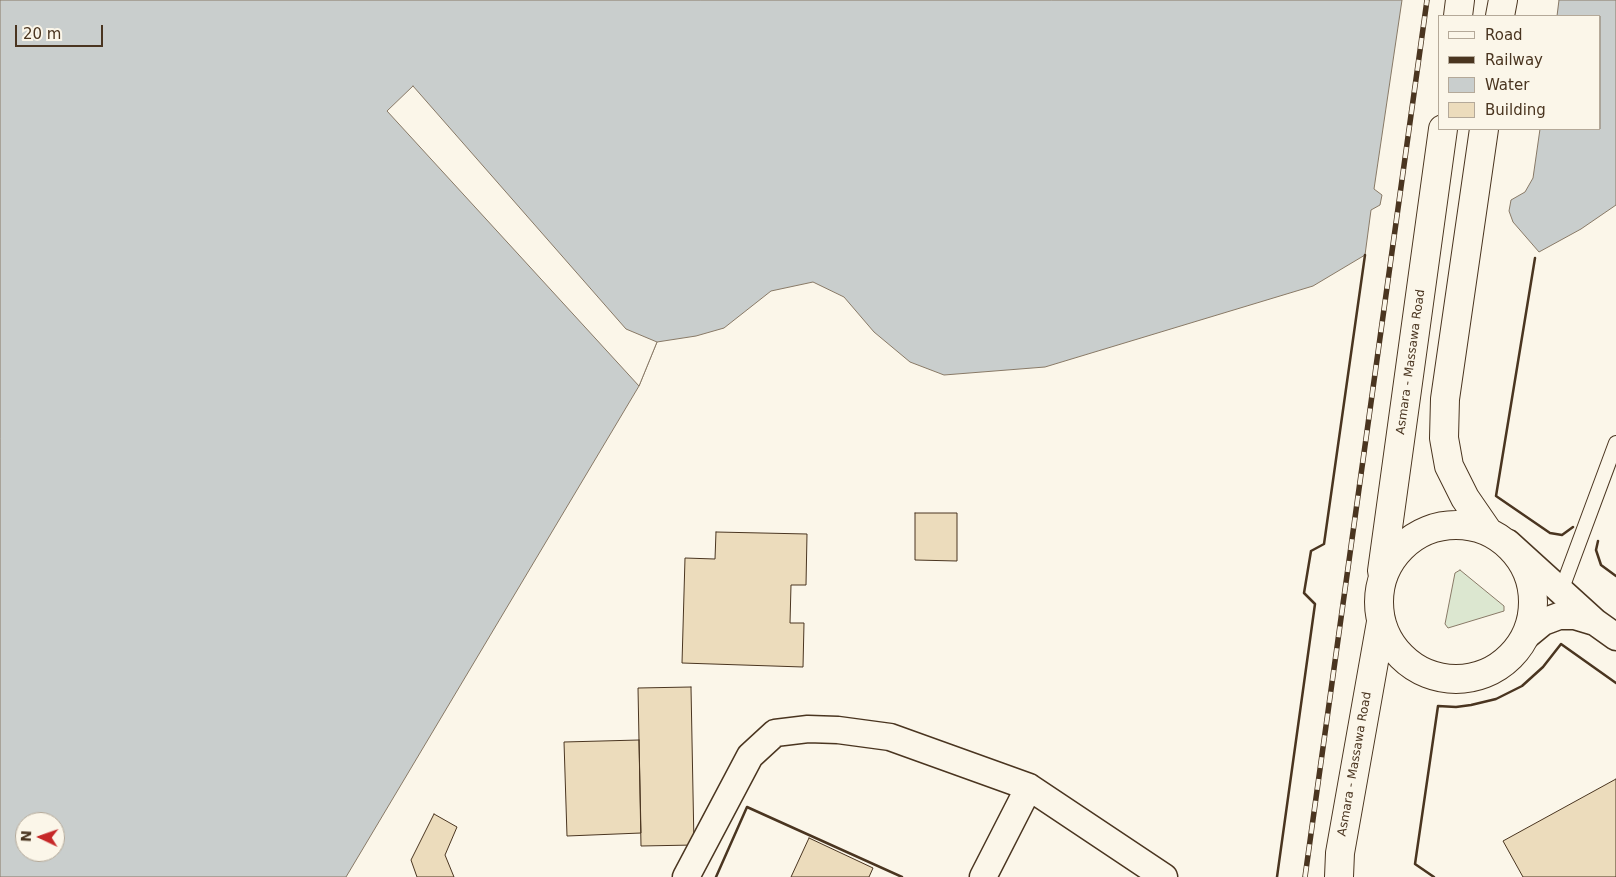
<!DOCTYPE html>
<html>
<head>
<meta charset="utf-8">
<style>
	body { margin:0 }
	#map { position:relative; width:1616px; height:877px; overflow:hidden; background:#fbf6e9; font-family:"DejaVu Sans",sans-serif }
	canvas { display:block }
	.legend { position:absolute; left:1438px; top:15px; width:162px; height:115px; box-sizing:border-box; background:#fbf6e9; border:1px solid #b4a999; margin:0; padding:6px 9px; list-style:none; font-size:15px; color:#4a3520 }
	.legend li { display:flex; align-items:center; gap:10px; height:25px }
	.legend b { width:25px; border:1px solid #b4a999 }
	.north { position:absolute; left:15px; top:812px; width:50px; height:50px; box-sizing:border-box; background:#fbf6e9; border:1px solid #b4a999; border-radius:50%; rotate:273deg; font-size:14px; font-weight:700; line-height:20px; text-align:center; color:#4a3520 }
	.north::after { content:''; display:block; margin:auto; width:18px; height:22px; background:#c62828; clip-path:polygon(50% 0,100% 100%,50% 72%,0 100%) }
	.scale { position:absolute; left:15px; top:25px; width:88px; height:22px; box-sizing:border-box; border:2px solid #4a3520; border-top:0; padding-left:6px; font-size:15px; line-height:18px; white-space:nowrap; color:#4a3520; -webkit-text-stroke:4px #fbf6e9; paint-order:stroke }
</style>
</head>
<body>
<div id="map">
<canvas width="1616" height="877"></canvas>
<ul class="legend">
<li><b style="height:6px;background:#fbf6e9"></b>Road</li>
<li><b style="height:6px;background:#4a3520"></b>Railway</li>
<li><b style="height:14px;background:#c9cecd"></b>Water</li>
<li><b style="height:14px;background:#ecdcbc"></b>Building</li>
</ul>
<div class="north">N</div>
<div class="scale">20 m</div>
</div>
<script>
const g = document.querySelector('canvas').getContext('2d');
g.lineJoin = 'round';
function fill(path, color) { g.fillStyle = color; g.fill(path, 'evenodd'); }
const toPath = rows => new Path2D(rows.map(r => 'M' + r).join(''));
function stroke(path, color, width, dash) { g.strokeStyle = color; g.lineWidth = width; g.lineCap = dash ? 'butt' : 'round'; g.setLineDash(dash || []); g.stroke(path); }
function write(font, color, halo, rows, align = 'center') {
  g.font = font + ' "DejaVu Sans",sans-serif'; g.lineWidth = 4; g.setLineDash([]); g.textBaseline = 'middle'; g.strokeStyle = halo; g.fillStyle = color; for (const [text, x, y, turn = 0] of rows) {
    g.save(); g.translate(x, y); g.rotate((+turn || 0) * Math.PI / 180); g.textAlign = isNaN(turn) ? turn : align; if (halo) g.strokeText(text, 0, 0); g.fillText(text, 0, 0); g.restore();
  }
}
const green = toPath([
	[1460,570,1504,606,1504,611,1448,628,1445,624,1455,573,1460,570]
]);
fill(green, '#dce7d0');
stroke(green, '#887966', 1);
const water = toPath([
	[0,0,1402,0,1374,189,1382,195,1380,205,1371,210,1365,255,1313,286,1045,367,944,375,910,362,874,332,844,297,813,282,771,291,724,328,696,336,657,342,639,386,346,877,0,877,0,0],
	[25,822,55,822,55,852,25,852,25,822],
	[1559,0,1616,0,1616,205,1581,229,1539,252,1513,222,1509,211,1511,200,1525,192,1533,178,1540,129,1600,129,1600,16,1557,16,1559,0]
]);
fill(water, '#c9cecd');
stroke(water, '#887966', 1);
const pier = toPath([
	[413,86,626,329,657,342,639,386,387,111,413,86]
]);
fill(pier, '#fbf6e9');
stroke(pier, '#887966', 1);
const building = toPath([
	[915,513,957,513,957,561,915,560,915,513],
	[716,532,807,534,806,585,791,585,790,623,804,623,803,667,682,663,685,558,715,559,716,532],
	[691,687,694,845,641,846,638,688,691,687],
	[639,740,641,833,567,836,564,742,639,740],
	[1616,779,1616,877,1523,877,1503,841,1616,779],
	[434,814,457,827,445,855,454,877,417,877,411,860,434,814],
	[809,838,873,868,869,877,791,877,809,838]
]);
fill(building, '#ecdcbc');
stroke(building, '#4a3520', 1);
const lane = toPath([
	[1561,591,1616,443]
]);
const street = toPath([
	[1508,543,1595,622,1575,616,1559,616,1543,622,1526,636],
	[1595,622,1616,637],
	[686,877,750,756,775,733,808,729,838,730,890,737,1029,787,1164,877],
	[983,877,1029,787]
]);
const highway = toPath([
	[1458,16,1460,0],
	[1500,16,1503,0],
	[1484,129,1445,399,1444,438,1449,466,1465,498,1487,530],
	'1379 602a77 77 0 1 1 154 0a77 77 0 1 1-154 0Z',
	[1382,571,1443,129],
	[1339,877,1340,853,1381,622]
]);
stroke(lane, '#4a3520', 16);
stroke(street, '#4a3520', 29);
stroke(highway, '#4a3520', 30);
stroke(lane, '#fbf6e9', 14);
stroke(street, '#fbf6e9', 26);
stroke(highway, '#fbf6e9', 28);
const rail = toPath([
	[1305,877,1427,0]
]);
stroke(rail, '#4a3520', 5.5);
stroke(rail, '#fbf6e9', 4, [11]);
stroke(toPath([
	[1535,258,1496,496,1550,533,1562,535,1573,527],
	[1598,541,1596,550,1601,565,1616,576],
	[716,877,747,807,902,877],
	[1277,877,1315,604,1304,593,1311,551,1324,544,1365,255],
	[1434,877,1415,864,1438,706,1456,707,1471,705,1496,699,1522,686,1543,667,1561,644,1616,683]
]), '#4a3520', 2.5);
write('12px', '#4a3520', '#fbf6e9', [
	["Asmara - Massawa Road",1411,362,-82],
	["Asmara - Massawa Road",1355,764,-80]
]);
</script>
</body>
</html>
